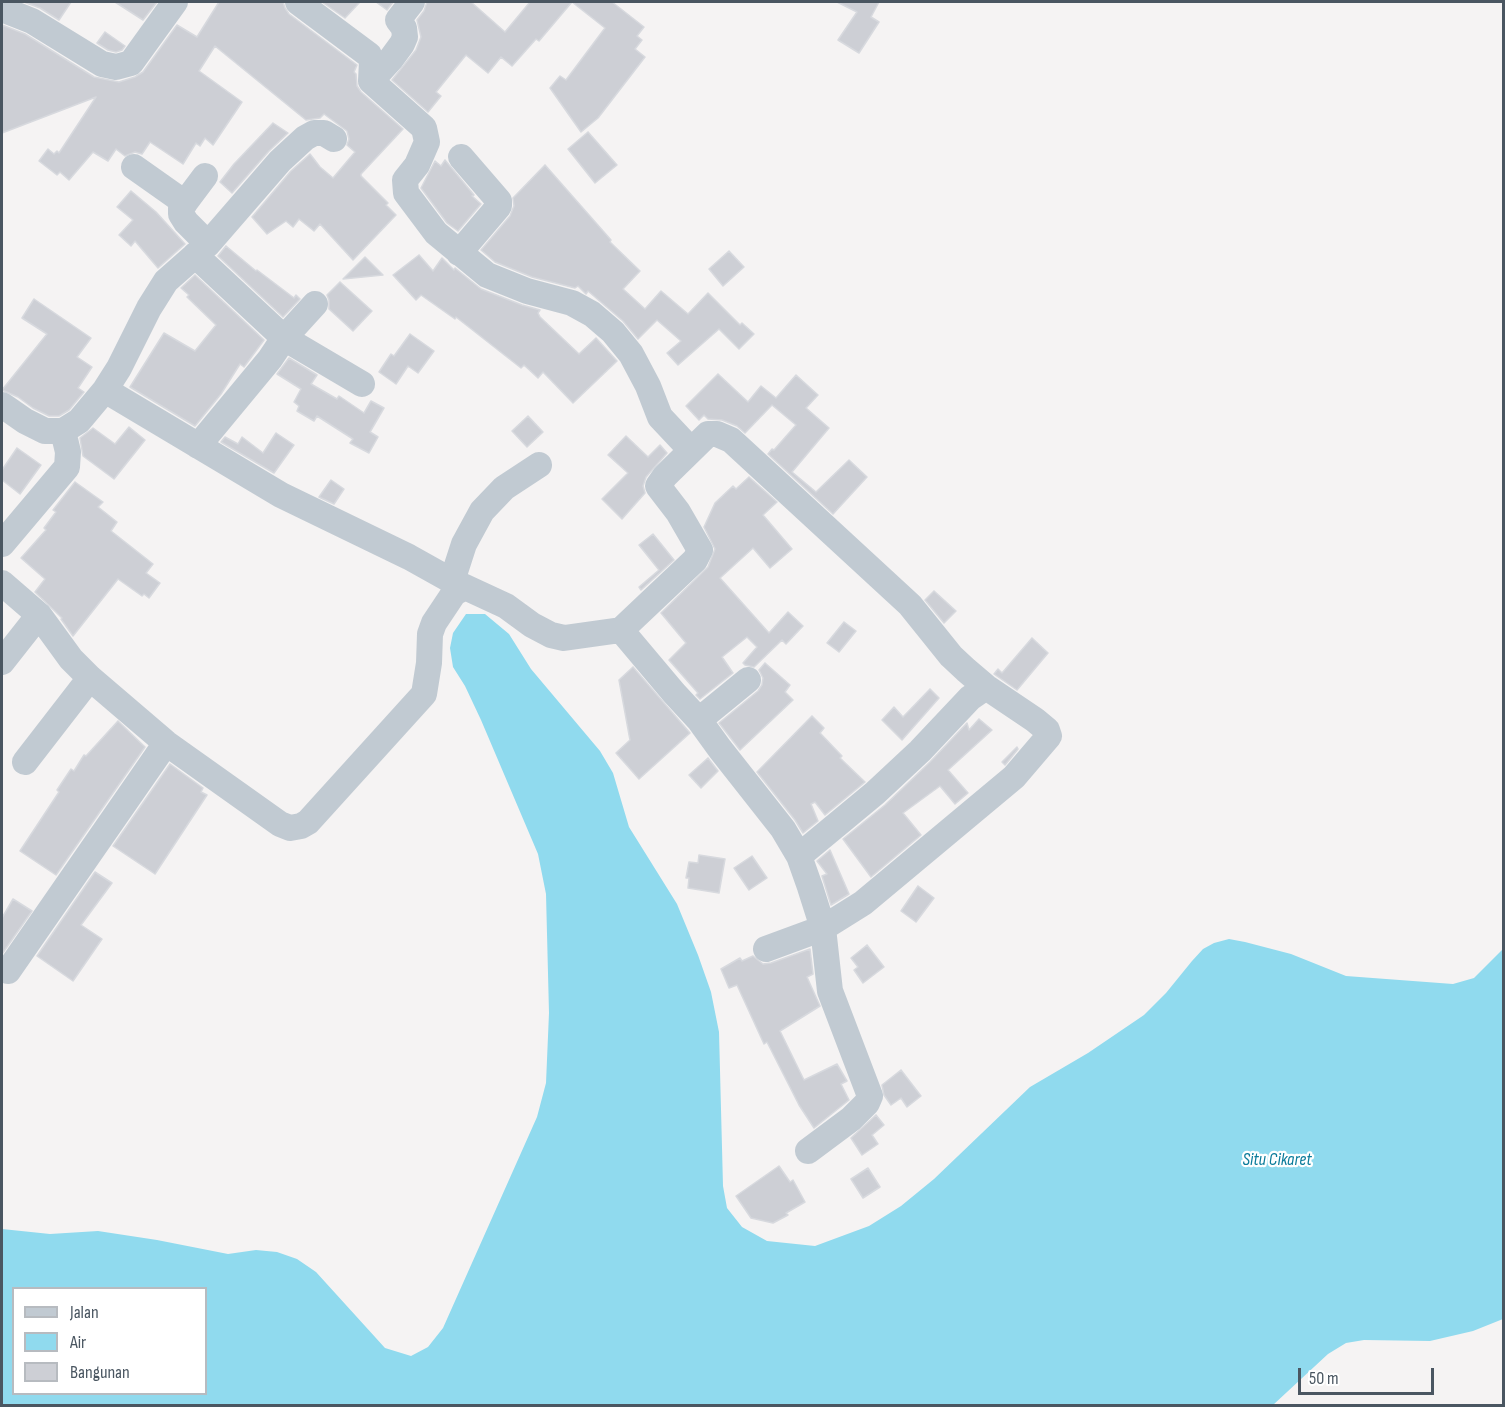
<!DOCTYPE html>
<html>
<head>
<meta charset="utf-8">
<style>
	body { margin:0 }
	#map { position:relative; width:1505px; height:1407px; overflow:hidden; background:#f5f3f3; font-family:"Sofia Sans Condensed",sans-serif }
	canvas { display:block }
	.frame { position:absolute; inset:0; border:3px solid #4a5661; pointer-events:none }
	.legend { position:absolute; left:12px; top:1287px; width:195px; height:108px; box-sizing:border-box; background:#fff; border:2px solid #b7bbc0; margin:0; padding:8px 10px; list-style:none; font-size:18px; color:#4a5661 }
	.legend li { display:flex; align-items:center; gap:12px; height:30px }
	.legend b { width:30px; border:2px solid #b7bbc0 }
	.scale { position:absolute; left:1298px; top:1368px; width:136px; height:27px; box-sizing:border-box; border:3px solid #4a5661; border-top:0; padding-left:8px; font-size:18px; line-height:21px; white-space:nowrap; color:#4a5661; -webkit-text-stroke:4px #fff; paint-order:stroke }
</style>
</head>
<body>
<div id="map">
<canvas width="1505" height="1407"></canvas>
<div class="frame"></div>
<ul class="legend">
<li><b style="height:8px;background:#c1cad2"></b>Jalan</li>
<li><b style="height:16px;background:#90daee"></b>Air</li>
<li><b style="height:16px;background:#cdcfd5"></b>Bangunan</li>
</ul>
<div class="scale">50 m</div>
</div>
<script>
const g = document.querySelector('canvas').getContext('2d');
g.lineJoin = 'round';
function fill(path, color) { g.fillStyle = color; g.fill(path, 'evenodd'); }
const toPath = rows => new Path2D(rows.map(r => 'M' + r).join(''));
function stroke(path, color, width, dash) { g.strokeStyle = color; g.lineWidth = width; g.lineCap = dash ? 'butt' : 'round'; g.setLineDash(dash || []); g.stroke(path); }
function write(font, color, halo, rows, align = 'center') {
  g.font = font + ' "Sofia Sans Condensed",sans-serif'; g.lineWidth = 4.5; g.setLineDash([]); g.textBaseline = 'middle'; g.strokeStyle = halo; g.fillStyle = color; for (const [text, x, y, turn = 0] of rows) {
    g.save(); g.translate(x, y); g.rotate((+turn || 0) * Math.PI / 180); g.textAlign = isNaN(turn) ? turn : align; if (halo) g.strokeText(text, 0, 0); g.fillText(text, 0, 0); g.restore();
  }
}
fill(toPath([
	[466,614,485,614,509,634,531,669,600,751,613,773,629,827,677,904,698,955,711,992,719,1032,723,1186,727,1208,742,1227,767,1241,815,1246,869,1226,901,1206,934,1179,1030,1087,1088,1053,1144,1015,1166,993,1192,961,1203,949,1214,943,1229,939,1245,942,1291,954,1346,976,1453,984,1474,978,1503,949,1503,1319,1473,1331,1430,1341,1364,1340,1346,1343,1328,1354,1273,1405,2,1405,2,1229,50,1234,98,1231,157,1240,228,1254,256,1250,277,1252,297,1259,316,1272,385,1348,411,1356,428,1347,443,1328,537,1117,546,1083,549,1013,546,894,538,854,481,720,465,686,453,667,450,648,453,633],
	[14,1288,206,1288,206,1394,14,1394]
]), '#90daee');
const building = toPath([
	[24,2,71,2,59,20,40,8,24,2],
	[115,2,157,2,143,20,115,2],
	[219,2,283,2,285,8,289,14,357,65,354,72,356,74,357,86,361,92,403,129,361,174,361,176,388,203,386,205,396,215,353,260,320,224,314,231,299,219,293,227,286,221,267,234,252,217,291,171,310,154,320,167,333,178,355,152,347,145,349,139,347,131,324,114,320,118,306,120,215,46,199,71,242,102,213,145,205,138,200,146,196,143,183,164,150,142,142,154,135,152,125,156,116,149,108,161,93,152,69,180,60,172,57,175,39,161,48,149,54,154,57,151,59,153,96,97,2,133,2,25,25,34,94,77,119,82,135,77,143,72,177,25,197,37,219,2],
	[322,2,360,2,345,18,322,2],
	[376,2,393,2,387,10,376,2],
	[427,2,471,2,505,32,530,2,612,2,644,27,637,36,642,40,635,49,645,57,598,118,581,132,550,88,560,76,566,80,605,28,572,2,539,41,536,39,512,66,501,57,488,73,466,55,436,92,441,96,428,112,392,80,416,50,421,37,417,20,424,11,427,2],
	[837,2,879,2,871,17,879,22,859,53,838,40,857,12,837,2],
	[105,32,125,46,122,50,116,52,108,50,97,43,105,32],
	[273,123,288,133,269,151,232,193,220,182,234,164,273,123],
	[588,132,617,165,595,183,568,149,588,132],
	[445,160,474,195,472,196,481,204,458,231,447,223,421,188,435,161,441,166,445,160],
	[545,165,611,240,610,242,640,271,623,289,645,309,661,291,688,314,708,293,740,325,742,323,754,334,739,349,719,329,678,365,667,353,681,341,657,320,638,339,623,321,588,291,586,294,578,286,575,288,532,277,495,262,481,250,510,216,514,206,513,198,545,165],
	[131,191,156,212,185,244,158,268,135,241,131,246,119,235,133,220,117,207,131,191],
	[226,246,256,271,257,270,294,298,296,295,300,299,283,317,218,256,226,246],
	[729,251,744,267,723,286,709,269,729,251],
	[419,255,433,271,442,258,454,270,455,268,481,289,522,305,540,310,538,313,540,317,579,354,596,338,617,361,573,403,543,372,538,378,524,365,521,368,456,317,455,319,421,295,416,300,393,275,419,255],
	[365,257,383,275,343,279,365,257],
	[195,275,264,340,244,367,240,364,221,394,195,426,130,387,164,333,195,351,216,325,187,297,189,295,181,288,195,275],
	[340,282,372,311,353,331,329,309,329,300,327,295,340,282],
	[34,299,91,338,77,357,92,367,78,388,84,392,69,410,59,416,49,416,33,408,18,397,2,390,47,334,22,318,34,299],
	[410,334,434,351,418,373,408,366,396,384,379,372,391,354,394,356,410,334],
	[289,358,317,375,311,384,337,399,339,396,364,413,371,401,384,408,370,432,378,437,369,453,350,443,353,439,317,416,314,421,297,411,299,406,294,402,301,389,277,374,289,358],
	[718,374,748,402,761,386,776,398,796,375,818,395,806,408,829,428,792,472,816,492,849,460,867,477,833,514,768,454,772,449,774,450,796,425,772,405,745,433,737,426,722,420,708,419,704,415,699,420,686,406,718,374],
	[528,416,543,432,527,447,512,431,528,416],
	[129,427,145,440,114,479,83,456,80,438,93,428,115,444,129,427],
	[276,433,294,445,274,473,221,442,225,437,238,444,242,437,263,453,276,433],
	[626,436,648,457,660,445,667,453,646,477,643,486,645,493,622,519,602,499,628,473,608,455,626,436],
	[17,448,41,465,20,494,2,480,2,470,17,448],
	[749,477,777,502,763,515,792,549,770,568,753,548,720,578,769,633,788,612,803,626,786,644,782,640,754,667,745,665,743,663,757,647,747,637,722,657,733,673,700,699,696,695,698,693,669,660,686,643,661,613,708,567,715,549,704,527,715,503,733,486,736,489,749,477],
	[331,480,344,489,334,504,319,497,331,480],
	[75,482,103,502,98,507,117,522,111,531,153,564,146,573,160,583,149,598,144,594,142,596,118,579,73,636,61,619,62,618,35,592,45,579,21,558,46,530,44,528,56,512,53,510,75,482],
	[653,534,674,560,641,590,639,587,659,570,639,545,653,534],
	[934,591,956,611,944,623,925,600,934,591],
	[844,622,856,631,839,652,827,643,844,622],
	[1032,638,1048,653,1017,690,994,674,998,669,1002,673,1032,638],
	[765,663,790,685,785,692,793,700,740,750,719,723,758,691,762,685,763,678,759,670,765,663],
	[633,667,690,733,639,779,616,753,630,740,619,680,633,667],
	[930,689,939,698,902,740,882,720,894,707,903,717,930,689],
	[812,716,824,728,820,733,842,756,840,758,865,782,825,815,815,802,811,804,818,821,803,833,795,820,757,772,812,716],
	[979,719,992,730,948,770,968,793,955,804,940,786,903,813,921,835,871,877,843,839,885,805,930,762,967,723,969,730,979,719],
	[118,721,145,747,56,875,20,851,59,792,57,790,71,769,74,771,84,755,86,756,118,721],
	[1017,747,1018,749,1005,765,1002,762,1017,747],
	[708,758,718,771,701,788,689,775,708,758],
	[170,764,203,788,201,792,207,795,155,874,113,846,170,764],
	[830,850,849,894,831,905,822,876,827,874,817,861,830,850],
	[699,855,725,859,719,893,688,888,689,878,686,878,689,862,698,863,699,855],
	[752,856,767,878,749,890,734,868,752,856],
	[95,872,112,883,81,925,102,939,73,981,37,956,95,872],
	[918,886,934,898,916,922,901,911,918,886],
	[13,899,32,911,2,954,2,918,13,899],
	[867,945,884,967,863,983,854,970,858,967,851,958,867,945],
	[810,949,813,974,807,977,820,1006,780,1031,804,1080,837,1064,847,1081,841,1084,849,1100,814,1128,799,1105,767,1042,764,1044,737,985,729,988,721,969,740,958,742,961,753,956,763,964,771,963,810,949],
	[901,1070,921,1096,907,1107,901,1098,891,1105,884,1095,882,1085,901,1070],
	[876,1115,884,1125,872,1135,878,1144,862,1155,851,1138,876,1115],
	[779,1166,790,1182,793,1180,805,1202,786,1213,788,1215,773,1223,751,1218,736,1196,779,1166],
	[868,1168,880,1187,863,1198,851,1179,868,1168]
]);
fill(building, '#cdcfd5');
stroke(building, '#d7d9de', 1.5);
stroke(toPath([
	[298,2,369,55,372,61,371,81,424,128,427,142,417,165,405,180,406,193,436,233,487,275,527,291,572,303,592,314,613,332,631,354,648,386,660,417,691,450],
	[2,9,32,21,102,64,116,67,131,63,175,2],
	[371,81,391,59,402,44,405,37,404,28,398,20,412,2],
	[134,167,185,203],
	[205,176,181,208,181,214,186,222,208,244],
	[459,253,499,206,499,201,461,157],
	[195,255,284,338,362,384],
	[105,390,281,495,409,557,452,581,506,606,532,625,551,635,564,638,621,630,695,560,700,550,678,512,658,486,665,476,708,434,717,434,731,440,910,605,951,656,966,670,986,687,1035,720,1047,730,1049,736,1014,777,863,903,823,928,766,949],
	[2,405,25,421,45,431,63,431,79,421,105,390,119,368,149,308,166,281,208,244,280,161,305,138,314,133,324,133,334,139],
	[198,446,270,359,284,338,315,304],
	[2,544,67,467,68,452,63,431],
	[452,581,464,544,482,511,504,488,539,465],
	[2,583,39,615,71,659,90,678,166,743,280,824,290,828,301,826,308,822,424,694,429,663,430,634,434,623,454,593,465,587],
	[621,630,674,693,699,720,720,749,783,829,799,856,810,887,823,928,830,991,870,1096,867,1103,851,1119,808,1151],
	[2,662,39,615],
	[699,720,748,680],
	[25,762,90,678],
	[799,856,875,793,920,751,970,698,986,687],
	[8,971,166,743]
]), '#c1cad2', 26);
write('italic 18px', '#0c7c9b', '#fff', [
	["Situ Cikaret",1277,1160]
]);
</script>
</body>
</html>
